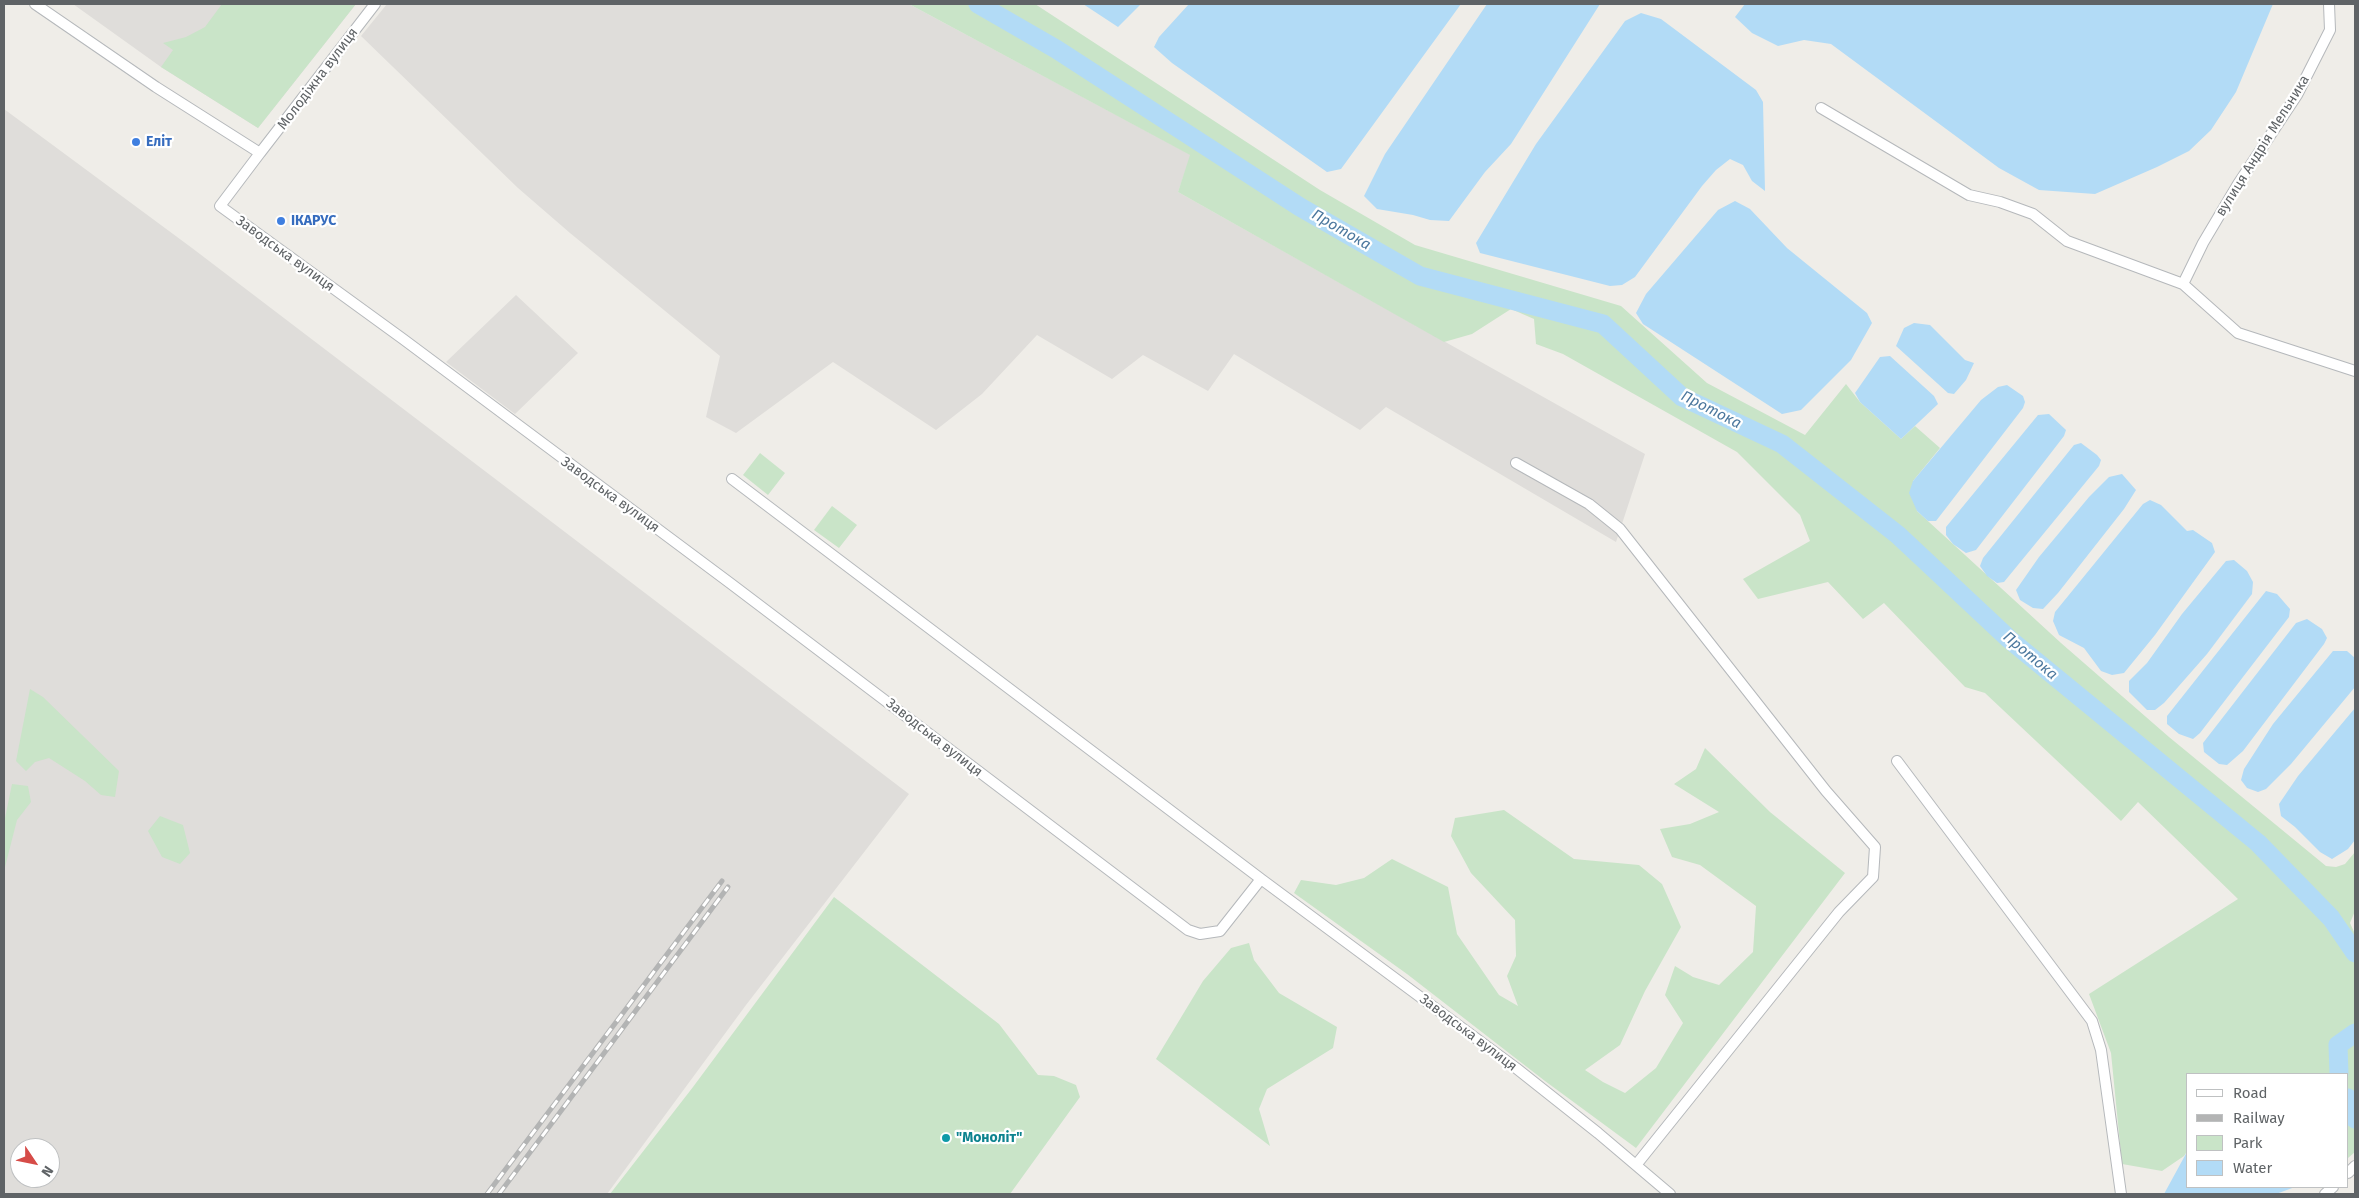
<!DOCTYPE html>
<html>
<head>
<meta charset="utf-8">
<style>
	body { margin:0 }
	#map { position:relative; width:2359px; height:1198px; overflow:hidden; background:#efede8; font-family:"Fira Sans",sans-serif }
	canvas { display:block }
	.frame { position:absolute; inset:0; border:5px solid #5f6366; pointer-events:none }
	.legend { position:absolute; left:2186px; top:1073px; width:162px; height:115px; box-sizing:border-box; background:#fff; border:1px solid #bfc1c2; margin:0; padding:6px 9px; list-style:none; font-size:15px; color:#5f6366 }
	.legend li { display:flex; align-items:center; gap:10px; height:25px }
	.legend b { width:25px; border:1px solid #bfc1c2 }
	.north { position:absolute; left:10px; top:1138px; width:50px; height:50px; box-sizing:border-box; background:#fff; border:1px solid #bfc1c2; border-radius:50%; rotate:124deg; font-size:14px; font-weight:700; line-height:20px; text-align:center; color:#5f6366 }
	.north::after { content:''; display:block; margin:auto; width:18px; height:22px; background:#d64c48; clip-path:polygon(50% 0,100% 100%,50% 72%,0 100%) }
</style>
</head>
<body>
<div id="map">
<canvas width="2359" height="1198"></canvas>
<div class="frame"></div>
<ul class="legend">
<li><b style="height:6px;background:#fff"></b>Road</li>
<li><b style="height:6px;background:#b3b4b4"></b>Railway</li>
<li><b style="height:14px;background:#c9e4c8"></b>Park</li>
<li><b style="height:14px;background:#b2dbf6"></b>Water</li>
</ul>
<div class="north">N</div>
</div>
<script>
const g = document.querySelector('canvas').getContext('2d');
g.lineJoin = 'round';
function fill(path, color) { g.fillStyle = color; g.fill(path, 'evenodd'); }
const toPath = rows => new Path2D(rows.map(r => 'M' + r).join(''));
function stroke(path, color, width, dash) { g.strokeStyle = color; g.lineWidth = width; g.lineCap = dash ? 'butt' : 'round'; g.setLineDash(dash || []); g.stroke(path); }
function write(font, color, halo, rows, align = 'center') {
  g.font = font + ' "Fira Sans",sans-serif'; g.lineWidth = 4.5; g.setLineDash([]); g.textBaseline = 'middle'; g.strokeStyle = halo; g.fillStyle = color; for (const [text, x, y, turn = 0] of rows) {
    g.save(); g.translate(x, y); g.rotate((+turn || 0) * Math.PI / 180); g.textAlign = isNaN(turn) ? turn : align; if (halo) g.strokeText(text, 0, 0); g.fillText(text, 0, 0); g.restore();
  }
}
fill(toPath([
	[73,4,356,4,258,128,161,67],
	[387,4,909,4,1191,155,1178,192,1645,454,1616,542,1386,407,1360,430,1234,354,1208,391,1143,355,1112,379,1037,335,982,394,936,430,833,362,736,433,706,417,720,356,570,233,518,188,361,36],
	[4,109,192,248,909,794,746,1005,607,1194,4,1194],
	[20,1148,50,1148,50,1178,20,1178],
	[516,295,578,353,515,414,446,362]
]), '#dfddda');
fill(toPath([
	[222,4,356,4,258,128,161,67,173,50,163,43,186,37,205,27],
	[909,4,1035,4,1320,190,1415,245,1621,306,1707,383,1805,435,1846,384,1860,402,1901,439,1915,426,1940,448,1913,481,1917,511,2061,643,2169,737,2326,866,2336,867,2345,864,2355,852,2355,911,2350,923,2355,934,2355,1152,2348,1158,2348,1074,2188,1074,2188,1150,2184,1156,2162,1171,2122,1164,2111,1053,2089,994,2238,899,2138,802,2121,821,1985,693,1965,687,1884,603,1863,619,1828,582,1758,599,1743,579,1810,541,1800,515,1737,452,1563,354,1536,344,1534,319,1511,309,1472,334,1444,342,1178,192,1190,155],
	[760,453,785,473,768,495,743,475],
	[832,506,857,525,839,548,814,530],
	[30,689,43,697,119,771,115,797,101,795,85,781,49,758,35,762,26,771,16,761],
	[1705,748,1770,812,1845,873,1636,1148,1545,1081,1407,974,1294,893,1301,880,1336,885,1364,878,1392,859,1448,887,1457,934,1499,995,1518,1006,1507,976,1516,956,1515,920,1471,873,1451,836,1455,818,1504,810,1574,859,1639,865,1662,884,1681,927,1645,991,1620,1045,1585,1070,1603,1082,1625,1093,1656,1068,1683,1023,1665,995,1675,966,1693,977,1719,985,1753,952,1756,906,1700,865,1672,857,1660,829,1690,824,1719,812,1674,784,1696,769],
	[12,784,28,786,31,802,17,820,4,871,4,823],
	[160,816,183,825,190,853,180,864,162,857,148,831],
	[834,897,999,1024,1038,1075,1054,1076,1076,1085,1080,1097,1010,1194,610,1194,693,1087],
	[1249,943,1254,960,1279,993,1337,1027,1333,1048,1267,1089,1259,1109,1270,1146,1156,1059,1203,981,1231,948]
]), '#c9e4c8');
fill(toPath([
	[1083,4,1141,4,1118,27],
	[1189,4,1461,4,1341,169,1327,172,1172,63,1154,47,1159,37],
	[1487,4,1600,4,1511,144,1485,172,1449,221,1430,220,1413,215,1377,209,1364,196,1385,154],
	[1745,4,2273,4,2236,92,2211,130,2189,151,2157,167,2095,194,2039,190,1999,168,1831,44,1804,40,1778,46,1752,33,1735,17],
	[1641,13,1661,19,1756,90,1763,102,1765,191,1752,181,1743,165,1730,159,1716,170,1702,186,1635,277,1622,285,1610,286,1480,253,1476,243,1536,144,1625,21],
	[1735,201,1750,209,1787,248,1867,313,1872,323,1851,360,1801,410,1782,414,1643,324,1636,313,1646,294,1718,210],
	[1914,323,1930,325,1965,360,1974,363,1966,380,1954,394,1948,393,1896,346,1904,328],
	[1890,356,1934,396,1938,404,1901,439,1860,402,1855,393,1880,357],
	[2007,385,2023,396,2025,402,2023,408,1936,521,1928,521,1917,511,1909,493,1913,481,1981,400,1998,387],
	[2049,414,2066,430,2064,436,1976,550,1966,553,1953,544,1946,535,1946,527,2038,415],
	[2081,443,2097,455,2101,460,2099,466,2004,582,1997,583,1987,576,1980,566,1983,558,2074,445],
	[2122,474,2136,490,2124,509,2058,593,2043,609,2033,608,2020,600,2016,590,2039,557,2089,497,2109,477],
	[2150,500,2161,505,2187,531,2193,530,2212,543,2215,552,2155,635,2124,673,2112,675,2101,671,2084,648,2059,635,2053,621,2055,612,2143,504],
	[2234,560,2247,571,2253,582,2252,594,2207,654,2164,703,2155,710,2147,710,2129,692,2129,681,2147,663,2182,614,2226,561],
	[2266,591,2277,594,2290,609,2289,617,2200,733,2193,739,2179,734,2167,724,2167,716],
	[2307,619,2322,629,2327,638,2324,644,2243,751,2227,765,2219,764,2204,752,2203,743,2296,623],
	[2333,651,2347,651,2355,658,2355,687,2291,764,2266,789,2258,792,2247,788,2241,780,2244,769,2273,724],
	[2355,708,2355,840,2348,849,2332,859,2320,852,2295,827,2281,816,2279,804,2298,776],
	[2188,1150,2188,1187,2295,1187,2276,1194,2164,1194]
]), '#b2dbf6');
stroke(toPath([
	[978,4,1056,49,1300,207,1420,276,1603,324,1682,397,1782,444,1898,535,2009,639,2258,843,2331,918,2355,953],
	[2339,1074,2338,1045,2355,1033],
	[2348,1098,2355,1119]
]), '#b2dbf6', 19);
const minor = toPath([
	[35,4,156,87,260,153,220,206,403,339,730,583,1188,930,1200,934,1220,931,1261,879,1516,1068,1598,1133,1670,1194],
	[1821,108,1969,195,2000,202,2033,214,2067,241,2183,284,2238,333,2355,371],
	[260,153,375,4],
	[2183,284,2203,243,2238,184,2297,95,2330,30,2329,4],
	[1516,463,1589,504,1620,529,1826,791,1875,847,1873,877,1839,912,1636,1165],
	[732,479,1261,879],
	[1897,761,2092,1021,2101,1050,2121,1194],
	[2348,1173,2355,1166],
	[2325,1194,2333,1187]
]);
stroke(minor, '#b5b8bb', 12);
stroke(minor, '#fff', 10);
const rail = toPath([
	[487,1194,722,881],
	[499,1194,728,887]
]);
stroke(rail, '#b3b4b4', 5);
stroke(rail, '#fff', 3, [9]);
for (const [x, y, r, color] of [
	[136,142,5,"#3f7fe0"],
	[281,221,5,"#3f7fe0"],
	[946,1138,5,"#0f9aa8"]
]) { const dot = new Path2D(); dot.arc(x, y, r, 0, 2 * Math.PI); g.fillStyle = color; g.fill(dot); stroke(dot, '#fff', 2); }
write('14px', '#5f6366', '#fff', [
	["Молодіжна вулиця",318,79,-53],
	["вулиця Андрія Мельника",2263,146,-58],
	["Заводська вулиця",285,254,36],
	["Заводська вулиця",610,495,36],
	["Заводська вулиця",934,738,38],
	["Заводська вулиця",1468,1033,37]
]);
write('bold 14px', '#366cbe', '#fff', [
	["Еліт",146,142],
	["ІКАРУС",291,221]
], 'left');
write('bold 14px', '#0d838f', '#fff', [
	["\"Моноліт\"",956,1138]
], 'left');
write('italic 15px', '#4c789e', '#fff', [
	["Протока",1341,230,30],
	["Протока",1711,410,27],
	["Протока",2030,656,40]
]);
</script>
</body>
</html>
